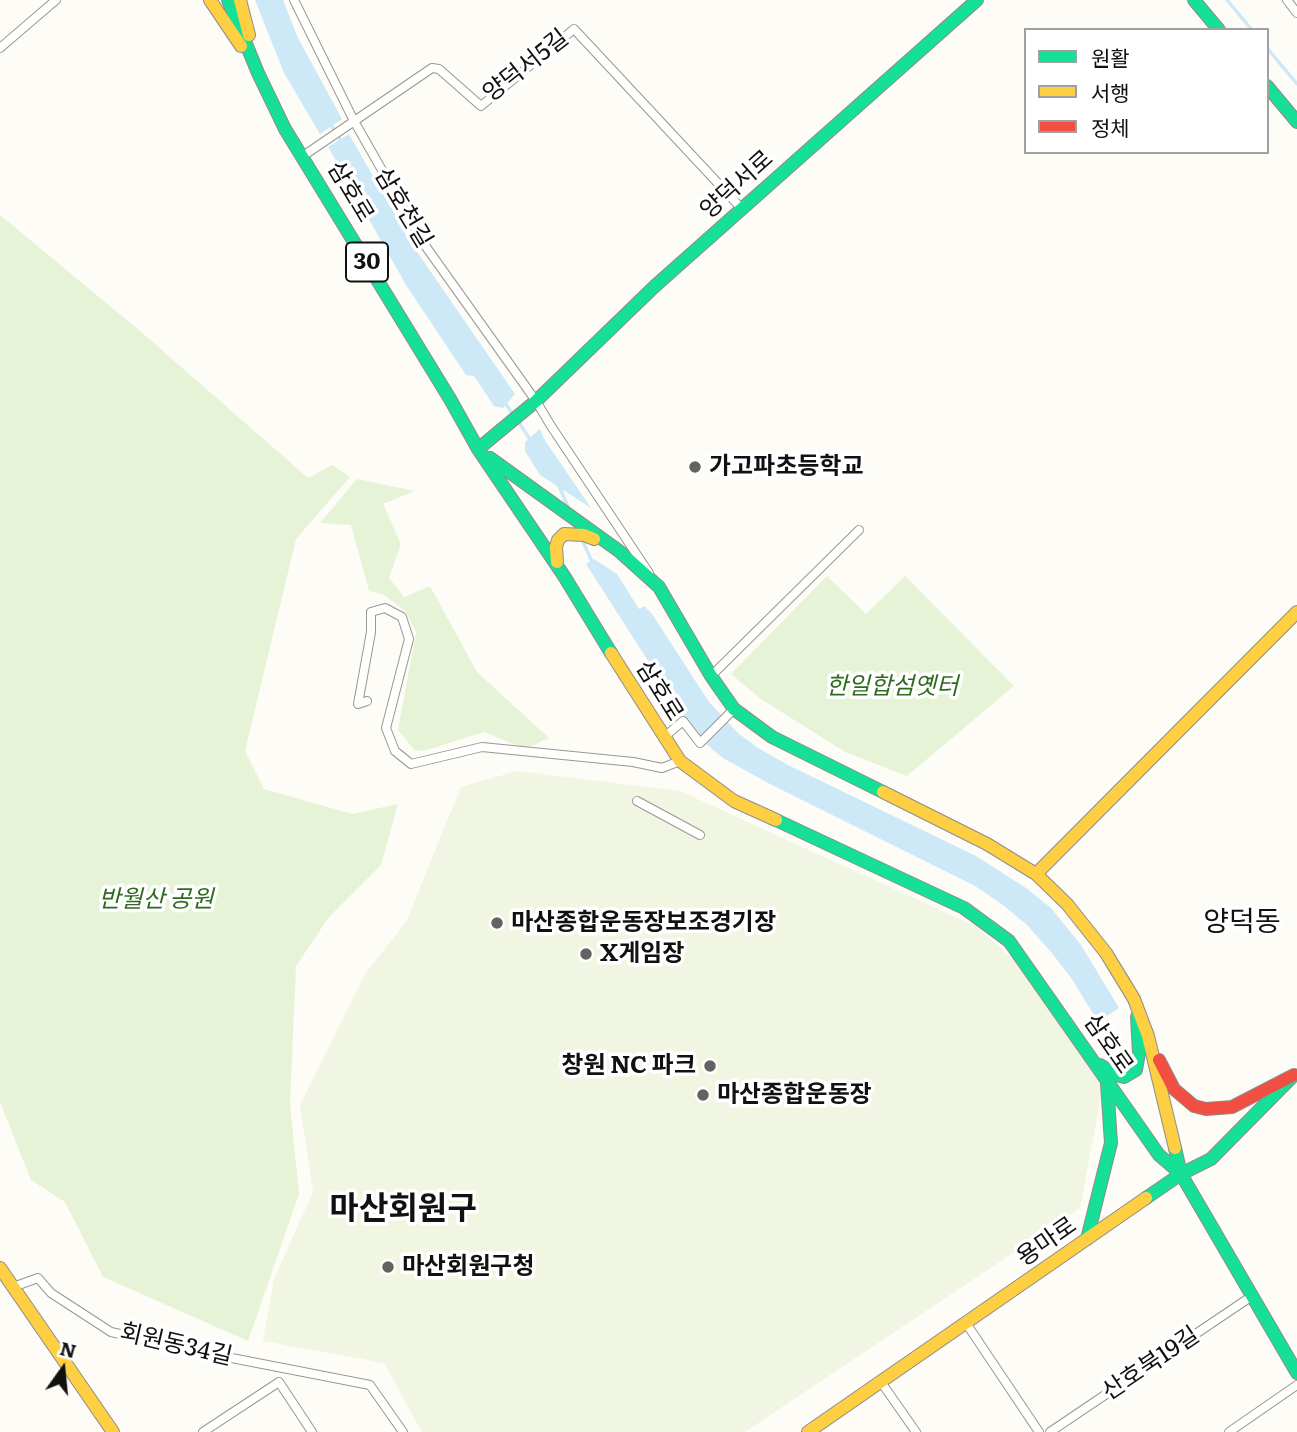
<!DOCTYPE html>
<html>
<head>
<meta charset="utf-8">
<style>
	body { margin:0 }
	#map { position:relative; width:1297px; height:1432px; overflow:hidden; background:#fdfcf7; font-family:Literata,"Noto Sans KR",serif }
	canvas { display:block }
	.legend { position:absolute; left:1024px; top:28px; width:245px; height:126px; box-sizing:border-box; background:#fff; border:2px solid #a0a0a0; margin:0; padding:9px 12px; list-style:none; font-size:21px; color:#111 }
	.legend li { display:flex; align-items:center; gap:14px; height:35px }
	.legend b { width:35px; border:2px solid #a0a0a0 }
	.north { position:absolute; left:28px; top:1334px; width:70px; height:70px; -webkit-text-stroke:5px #fff; paint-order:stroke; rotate:15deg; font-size:19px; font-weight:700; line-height:28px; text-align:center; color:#111 }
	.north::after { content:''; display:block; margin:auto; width:24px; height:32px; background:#111; clip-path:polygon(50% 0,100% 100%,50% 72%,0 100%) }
</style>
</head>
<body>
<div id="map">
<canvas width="1297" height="1432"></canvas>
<ul class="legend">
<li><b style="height:9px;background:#16e098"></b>원활</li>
<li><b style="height:9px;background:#ffcf43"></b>서행</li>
<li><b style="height:9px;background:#f24e42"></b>정체</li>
</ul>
<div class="north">N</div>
</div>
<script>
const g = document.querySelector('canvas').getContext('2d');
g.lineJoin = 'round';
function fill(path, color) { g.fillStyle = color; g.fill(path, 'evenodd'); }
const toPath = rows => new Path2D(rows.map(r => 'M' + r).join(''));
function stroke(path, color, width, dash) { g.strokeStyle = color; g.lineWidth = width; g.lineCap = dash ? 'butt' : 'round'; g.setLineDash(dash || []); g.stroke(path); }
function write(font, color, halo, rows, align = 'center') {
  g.font = font + ' Literata,"Noto Sans KR",serif'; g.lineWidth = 7; g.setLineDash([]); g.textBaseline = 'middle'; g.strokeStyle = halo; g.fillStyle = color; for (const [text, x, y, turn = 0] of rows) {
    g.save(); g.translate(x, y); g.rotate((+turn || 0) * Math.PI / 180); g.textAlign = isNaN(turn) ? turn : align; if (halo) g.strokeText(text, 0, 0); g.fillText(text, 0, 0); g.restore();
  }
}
fill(toPath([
	[0,215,140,331,308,478,332,465,350,477,296,539,245,751,264,789,352,814,398,804,381,865,329,917,296,966,290,1104,299,1194,248,1341,103,1277,65,1202,31,1180,0,1102],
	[357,479,415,491,383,504,401,544,389,578,404,597,430,586,477,672,549,738,525,749,484,732,427,750,415,751,398,730,416,632,405,611,383,594,369,591,351,525,320,523],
	[827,576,866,614,905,576,1014,686,907,776,845,752,761,699,731,674]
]), '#e7f3d7');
fill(toPath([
	[517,771,680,791,975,926,1020,965,1103,1085,1080,1208,745,1432,422,1432,384,1363,263,1341,274,1279,313,1192,300,1105,365,974,406,922,461,787]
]), '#f0f6e1');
fill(toPath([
	[255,0,283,0,298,38,342,119,320,134,284,73],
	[349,134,411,243,515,394,503,408,494,406,474,376,466,375,406,285,328,147],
	[540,429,544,439,591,508,540,475,525,451,525,442],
	[594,559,617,574,639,609,644,606,652,614,709,702,738,733,758,748,788,765,976,856,1026,888,1051,908,1081,945,1119,1008,1098,1022,1072,979,1051,952,1027,925,1003,905,975,886,768,783,723,758,706,744,686,720,586,564]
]), '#cde8f7');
stroke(toPath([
	[1227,0,1252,30],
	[1267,48,1297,84],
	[329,122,342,142],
	[504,401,513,415],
	[518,421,531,441],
	[559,486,570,511],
	[581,537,592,562]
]), '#cde8f7', 3.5);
const street = toPath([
	[294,0,354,121,424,244,536,401,551,426,649,573],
	[1287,0,1297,13],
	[0,48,56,0],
	[303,156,432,68,439,69,481,106,574,29,742,209],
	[711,676,859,530],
	[367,701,358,704,371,632,371,612,385,608,402,617,409,639,386,728,395,751,411,764,482,747,633,762,662,768,680,761],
	[663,738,683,721,700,743,734,709],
	[637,801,700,835],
	[13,1287,38,1278,51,1293,111,1332,206,1353,370,1385,403,1432],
	[966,1323,1039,1432],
	[881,1382,916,1432],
	[203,1432,279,1382,312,1432],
	[1050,1432,1252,1296],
	[1229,1432,1297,1385]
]);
const fast = toPath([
	[228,0,258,73,285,129,450,399,478,449,564,576,611,653],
	[1194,0,1219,30],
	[1267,86,1297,122],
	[478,449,536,401,655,286,977,0],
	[490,458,619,551,659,587,711,676,734,709,772,737,883,792],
	[776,820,964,908,1009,941,1159,1155,1181,1174],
	[1100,1065,1116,1075,1124,1077,1136,1070,1139,1053,1137,1017],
	[1175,1148,1181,1174,1297,1373],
	[1146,1198,1181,1174,1211,1159,1292,1077],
	[1087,1239,1111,1143,1107,1083]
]);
const slow = toPath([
	[210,0,241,46],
	[240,0,249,35],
	[557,562,556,547,558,540,564,534,584,535,594,539],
	[611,653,680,761,734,801,776,820],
	[883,792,987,844,1036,874,1067,904,1106,953,1134,999,1148,1036,1175,1148],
	[1036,874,1297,612],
	[0,1268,113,1432],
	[808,1432,1146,1198]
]);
const jam = toPath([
	[1159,1060,1174,1089,1194,1106,1206,1109,1232,1107,1294,1075]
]);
stroke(street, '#979795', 10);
stroke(fast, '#8e8d8b', 14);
stroke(slow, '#8e8d8b', 14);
stroke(jam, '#8e8d8b', 14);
stroke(street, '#fffffe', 8);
stroke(fast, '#16e098', 12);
stroke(slow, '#ffcf43', 12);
stroke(jam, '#f24e42', 12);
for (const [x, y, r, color] of [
	[695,467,7,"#646362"],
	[497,923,7,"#646362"],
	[586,954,7,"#646362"],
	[710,1066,7,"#646362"],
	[703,1095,7,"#646362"],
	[388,1267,7,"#646362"]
]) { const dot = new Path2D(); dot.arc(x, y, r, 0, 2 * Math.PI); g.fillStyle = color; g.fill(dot); stroke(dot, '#fff', 2.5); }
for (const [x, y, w] of [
	[367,262,42]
]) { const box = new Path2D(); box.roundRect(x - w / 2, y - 19.5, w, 39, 5); g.fillStyle = '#fff'; g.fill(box); stroke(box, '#111', 2); }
write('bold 23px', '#111', null, [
	["30",367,262]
]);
write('24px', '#111', '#fff', [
	["양덕서5길",526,66,-38],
	["양덕서로",737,185,-42],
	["삼호로",350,192,59],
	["삼호천길",403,208,59],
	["삼호로",659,691,58],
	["삼호로",1108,1044,55],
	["용마로",1047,1242,-35],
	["회원동34길",176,1345,13],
	["산호북19길",1151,1364,-34]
]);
write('bold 24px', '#111', '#fff', [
	["가고파초등학교",709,467],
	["마산종합운동장보조경기장",511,923],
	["X게임장",600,954],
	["창원 NC 파크",696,1066,"right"],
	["마산종합운동장",717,1095],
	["마산회원구청",402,1267]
], 'left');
write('italic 24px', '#2f6b1f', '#fff', [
	["한일합섬옛터",892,687],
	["반월산 공원",156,900]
]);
write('28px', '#111', '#fff', [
	["양덕동",1242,923]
]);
write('bold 32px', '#111', '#fff', [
	["마산회원구",403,1210]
]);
</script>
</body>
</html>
